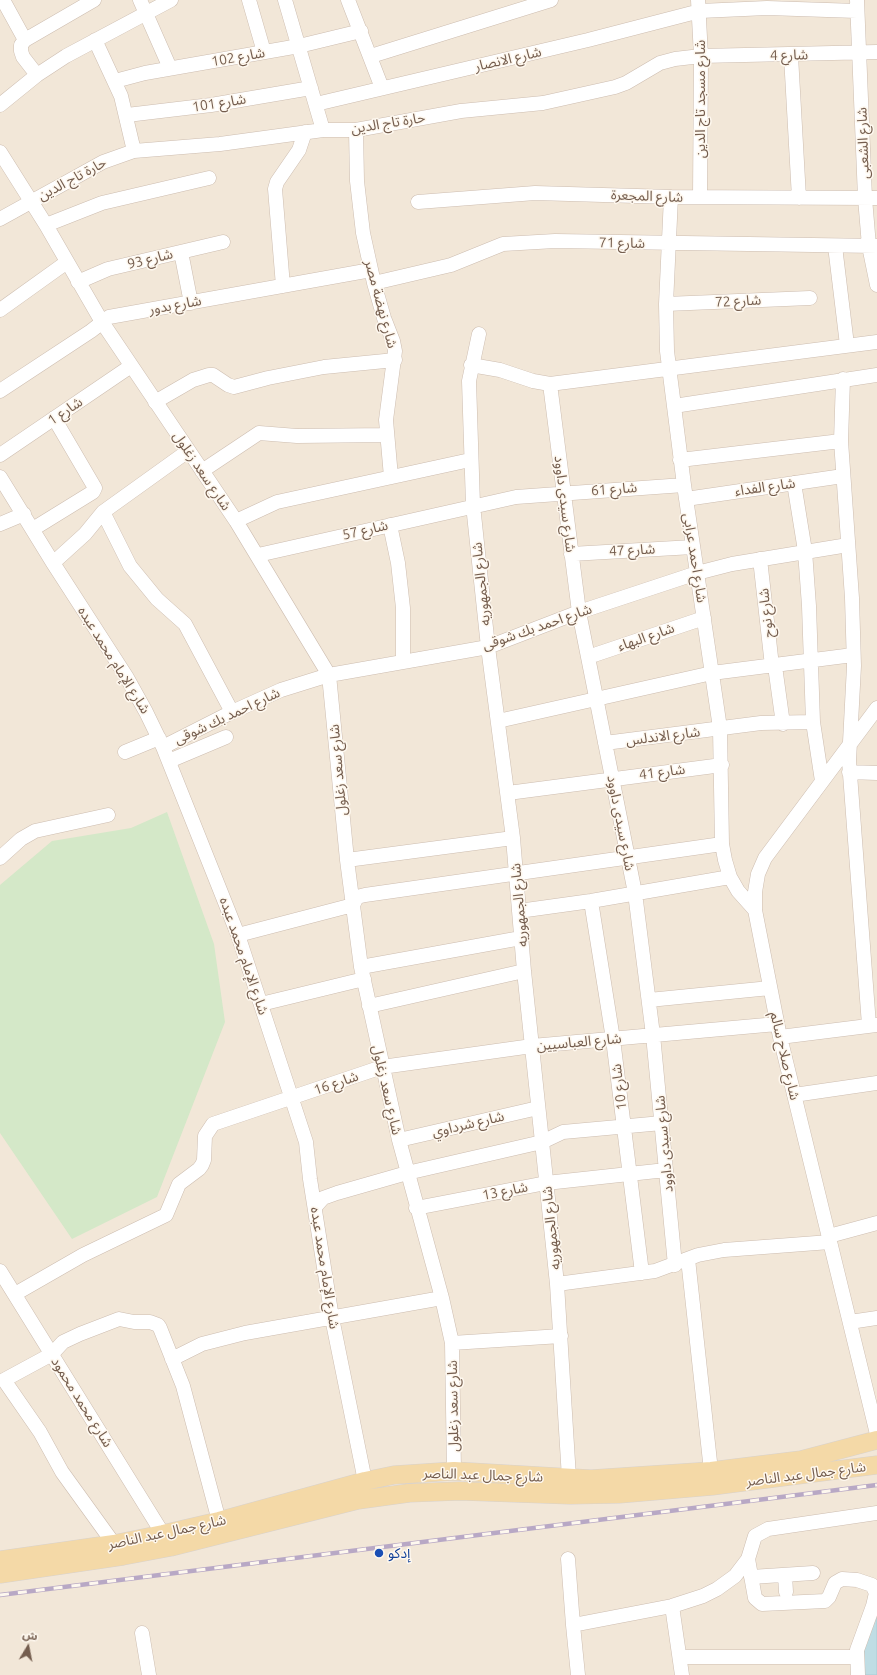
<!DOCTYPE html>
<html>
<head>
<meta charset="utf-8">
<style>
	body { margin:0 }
	#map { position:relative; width:877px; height:1675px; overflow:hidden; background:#fbf5e9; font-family:Ubuntu,"Noto Sans Arabic",sans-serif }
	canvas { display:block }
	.north { position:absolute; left:8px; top:1627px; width:40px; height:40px; -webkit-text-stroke:3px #fef8ef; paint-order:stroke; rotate:10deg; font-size:11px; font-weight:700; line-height:16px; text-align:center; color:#745d4e }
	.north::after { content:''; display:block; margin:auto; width:14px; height:18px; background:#745d4e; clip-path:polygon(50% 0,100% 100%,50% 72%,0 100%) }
</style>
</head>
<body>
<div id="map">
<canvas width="877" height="1675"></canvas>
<div class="north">ش</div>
</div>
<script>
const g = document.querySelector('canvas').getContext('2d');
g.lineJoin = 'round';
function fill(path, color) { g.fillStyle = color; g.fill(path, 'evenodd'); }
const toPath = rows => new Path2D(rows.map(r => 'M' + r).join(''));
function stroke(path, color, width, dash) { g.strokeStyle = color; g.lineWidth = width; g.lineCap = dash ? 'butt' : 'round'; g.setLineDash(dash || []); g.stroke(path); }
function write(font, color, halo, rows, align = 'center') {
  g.font = font + ' Ubuntu,"Noto Sans Arabic",sans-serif'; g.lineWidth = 3; g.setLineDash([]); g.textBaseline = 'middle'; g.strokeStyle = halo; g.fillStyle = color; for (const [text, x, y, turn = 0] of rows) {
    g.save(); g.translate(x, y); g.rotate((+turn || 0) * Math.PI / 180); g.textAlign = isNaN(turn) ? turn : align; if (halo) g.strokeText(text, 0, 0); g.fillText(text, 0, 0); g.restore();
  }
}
fill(toPath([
	[0,0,877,0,877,1675,0,1675]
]), '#f2e7d8');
fill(toPath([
	[167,812,214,944,225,1022,157,1197,72,1239,0,1133,0,885,52,841,131,828]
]), '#d4e8c8');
const water = toPath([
	[877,1603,877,1675,863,1675,865,1630,877,1603]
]);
fill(water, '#bfdde4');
stroke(water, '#a6ccd5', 1);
const minor = toPath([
	[3,0,25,40],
	[140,0,170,68],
	[249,0,264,52],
	[285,0,323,130],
	[348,0,382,88],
	[698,0,701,56,700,197],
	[857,0,865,198,869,246,877,285],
	[95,40,121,96,134,151],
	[371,56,551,0],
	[791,56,799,198],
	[37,75,23,57,21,51,21,45,25,40,94,0],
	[115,81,145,73,299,46,361,31],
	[316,104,588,40,700,11,767,8,857,11],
	[0,105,37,75,66,56,171,0],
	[127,115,211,105,311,88],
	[356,130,357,181,363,233,374,283,384,318,393,341,395,351,386,420,391,477],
	[0,152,46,225,102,322,236,521,329,675,347,860,361,967,399,1140,442,1298,452,1343,454,1471],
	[671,197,666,304,667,351,684,485,720,728,722,844,725,860,730,877,738,891,755,910],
	[418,202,535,193,671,197,877,198],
	[0,219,103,162,134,151,220,144,323,130,356,130,461,111,543,103,615,87,626,83,660,63,675,59,701,56,877,52],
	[46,225,102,203,209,178],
	[835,246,847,345],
	[181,252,191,303],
	[78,282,108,269,223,242],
	[374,283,451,265,503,244,555,241,877,246],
	[283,286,275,189,277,182,299,150,305,132],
	[666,304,810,298],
	[0,310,67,262],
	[479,334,469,381,473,505,488,647,513,838,524,971,557,1284,569,1478],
	[471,365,500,370,533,381,550,384,877,342],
	[843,379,841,441,852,598,854,666,849,761,869,1025],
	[550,384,579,612,635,893,653,1035,675,1265],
	[0,391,91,331,109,317,371,270],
	[155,402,193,380,209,375,213,375,228,385,234,387,268,378,324,367,395,360],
	[674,406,877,375],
	[0,455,131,366],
	[680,460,841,441],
	[202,471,259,433,297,436,387,435],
	[0,477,53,563,126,676,146,712,163,747,238,935,306,1142,310,1179,332,1318,365,1481],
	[794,483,805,551,809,606,813,722,822,781],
	[686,499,843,476],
	[103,512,130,566,157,599,185,624,232,712],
	[236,521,277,502,470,460],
	[0,524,24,514],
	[390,525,398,563,403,608,403,661],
	[33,529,93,492,95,488,54,418],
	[571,554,693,547],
	[258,555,516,497,684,485],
	[760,559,772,666],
	[53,563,85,534,103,512,188,451],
	[588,657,704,618],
	[775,666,783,724],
	[877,708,765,858,758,874,755,892,755,910,780,1037,877,1434],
	[498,721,712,673,853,655],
	[605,743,761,723,813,722],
	[163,747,232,712,281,690,329,675,488,647,579,612,697,573,732,564,848,545],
	[125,752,159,738],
	[169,761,226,737],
	[849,772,877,773],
	[508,793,722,765],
	[0,858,21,839,35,831,108,815],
	[347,860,513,838],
	[591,901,613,1039,642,1273],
	[519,911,591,901,730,877],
	[238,935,353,905,357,897,365,895,722,844],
	[361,967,521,938],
	[649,1000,770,988],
	[261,1004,364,979],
	[369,1006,524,971],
	[780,1037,876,1025],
	[794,1095,877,1083],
	[399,1140,538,1108],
	[315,1207,323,1198,337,1193,407,1173,542,1142,563,1132,662,1123],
	[416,1208,546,1183,666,1170],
	[829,1236,877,1223],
	[688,1259,711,1471],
	[0,1271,163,1534],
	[557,1284,655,1271,698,1255,724,1250,830,1242],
	[15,1294,83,1255,166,1215,179,1184,199,1169,202,1165,204,1160,205,1136,213,1124,382,1067,532,1046,777,1024],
	[850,1322,877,1318],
	[452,1343,561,1336],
	[172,1359,202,1344,245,1333,442,1298],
	[114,1544,62,1472,40,1432,4,1380,52,1354,63,1342,80,1334,119,1319,134,1322,150,1322,158,1325,160,1328,183,1386,219,1521],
	[568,1559,573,1625],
	[748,1559,755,1598,762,1604,825,1601,829,1597,835,1583,842,1579,857,1580,872,1585,876,1593,873,1606,857,1650,858,1675],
	[785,1575,786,1592],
	[751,1577,813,1573],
	[672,1606,682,1675],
	[142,1633,149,1675],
	[680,1657,856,1657],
	[578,1675,573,1625,672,1606,703,1596,717,1589,735,1576,748,1559,755,1536,768,1529,877,1513]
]);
const major = toPath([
	[0,1560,114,1544,163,1534,219,1521,365,1481,394,1475,454,1471,591,1479,711,1471,801,1460,877,1440],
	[0,1574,123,1556,171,1547,358,1500,409,1493,460,1491,570,1495,619,1494,712,1486,877,1465]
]);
stroke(minor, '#cdbdb0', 15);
stroke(major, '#d8d2cd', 19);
stroke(minor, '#fff', 14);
stroke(major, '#f4d9a7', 18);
const rail = toPath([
	[0,1595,877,1485]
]);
stroke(rail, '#b8a8c5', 4.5);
stroke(rail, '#fef8ef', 3, [9]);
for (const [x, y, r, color] of [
	[379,1553,5,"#1a4fb4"]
]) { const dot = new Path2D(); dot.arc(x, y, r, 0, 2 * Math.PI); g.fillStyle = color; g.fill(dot); stroke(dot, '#fef8ef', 1.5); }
write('14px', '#745d4e', '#fef8ef', [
	["شارع 4",789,55,-1],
	["شارع 102",238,57,-10],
	["شارع الانصار",508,59,-13],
	["شارع مسجد تاج الدين",700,99,-90],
	["شارع 101",219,103,-9],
	["حارة تاج الدين",388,123,-9],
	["شارع الشعبى",863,143,-92],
	["حارة تاج الدين",72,179,-28],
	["شارع المجعرة",647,196,2],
	["شارع 71",622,243,1],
	["شارع 93",150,259,-14],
	["شارع 72",738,301,-3],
	["شارع نهضة مصر",381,304,75],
	["شارع بدور",175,305,-10],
	["شارع 1",65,411,-34],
	["شارع سعد زغلول",202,471,56],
	["شارع الفداء",765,487,-8],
	["شارع 61",614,489,-4],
	["شارع سيدى داوود",565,504,83],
	["شارع 57",365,530,-13],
	["شارع 47",632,550,-3],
	["شارع احمد عرابى",695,558,81],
	["شارع الجمهوريه",481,584,-96],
	["شارع نوح",766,613,-96],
	["شارع احمد بك شوقى",537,627,-19],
	["شارع البهاء",646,637,-19],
	["شارع الإمام محمد عبده",114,660,58],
	["شارع احمد بك شوقى",227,716,-25],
	["شارع الاندلس",663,736,-7],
	["شارع سعد زغلول",338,770,-95],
	["شارع 41",662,772,-7],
	["شارع سيدى داوود",621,823,79],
	["شارع الجمهوريه",519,905,-95],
	["شارع الإمام محمد عبده",244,956,71],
	["شارع العباسيين",579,1042,-5],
	["شارع صلاح سالم",785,1056,77],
	["شارع 16",336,1083,-19],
	["شارع 10",619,1087,-97],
	["شارع سعد زغلول",387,1090,77],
	["شارع شرداوي",468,1124,-13],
	["شارع سيدى داوود",664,1144,-95],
	["شارع 13",505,1191,-11],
	["شارع الجمهوريه",551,1228,-96],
	["شارع الإمام محمد عبده",325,1268,81],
	["شارع محمد محمود",82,1402,58],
	["شارع سعد زغلول",453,1406,-91],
	["شارع جمال عبد الناصر",806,1474,-7],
	["شارع جمال عبد الناصر",483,1475,2],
	["شارع جمال عبد الناصر",167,1532,-12]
]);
write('14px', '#164399', '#fef8ef', [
	["إدكو",388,1553]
], 'left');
</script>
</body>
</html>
